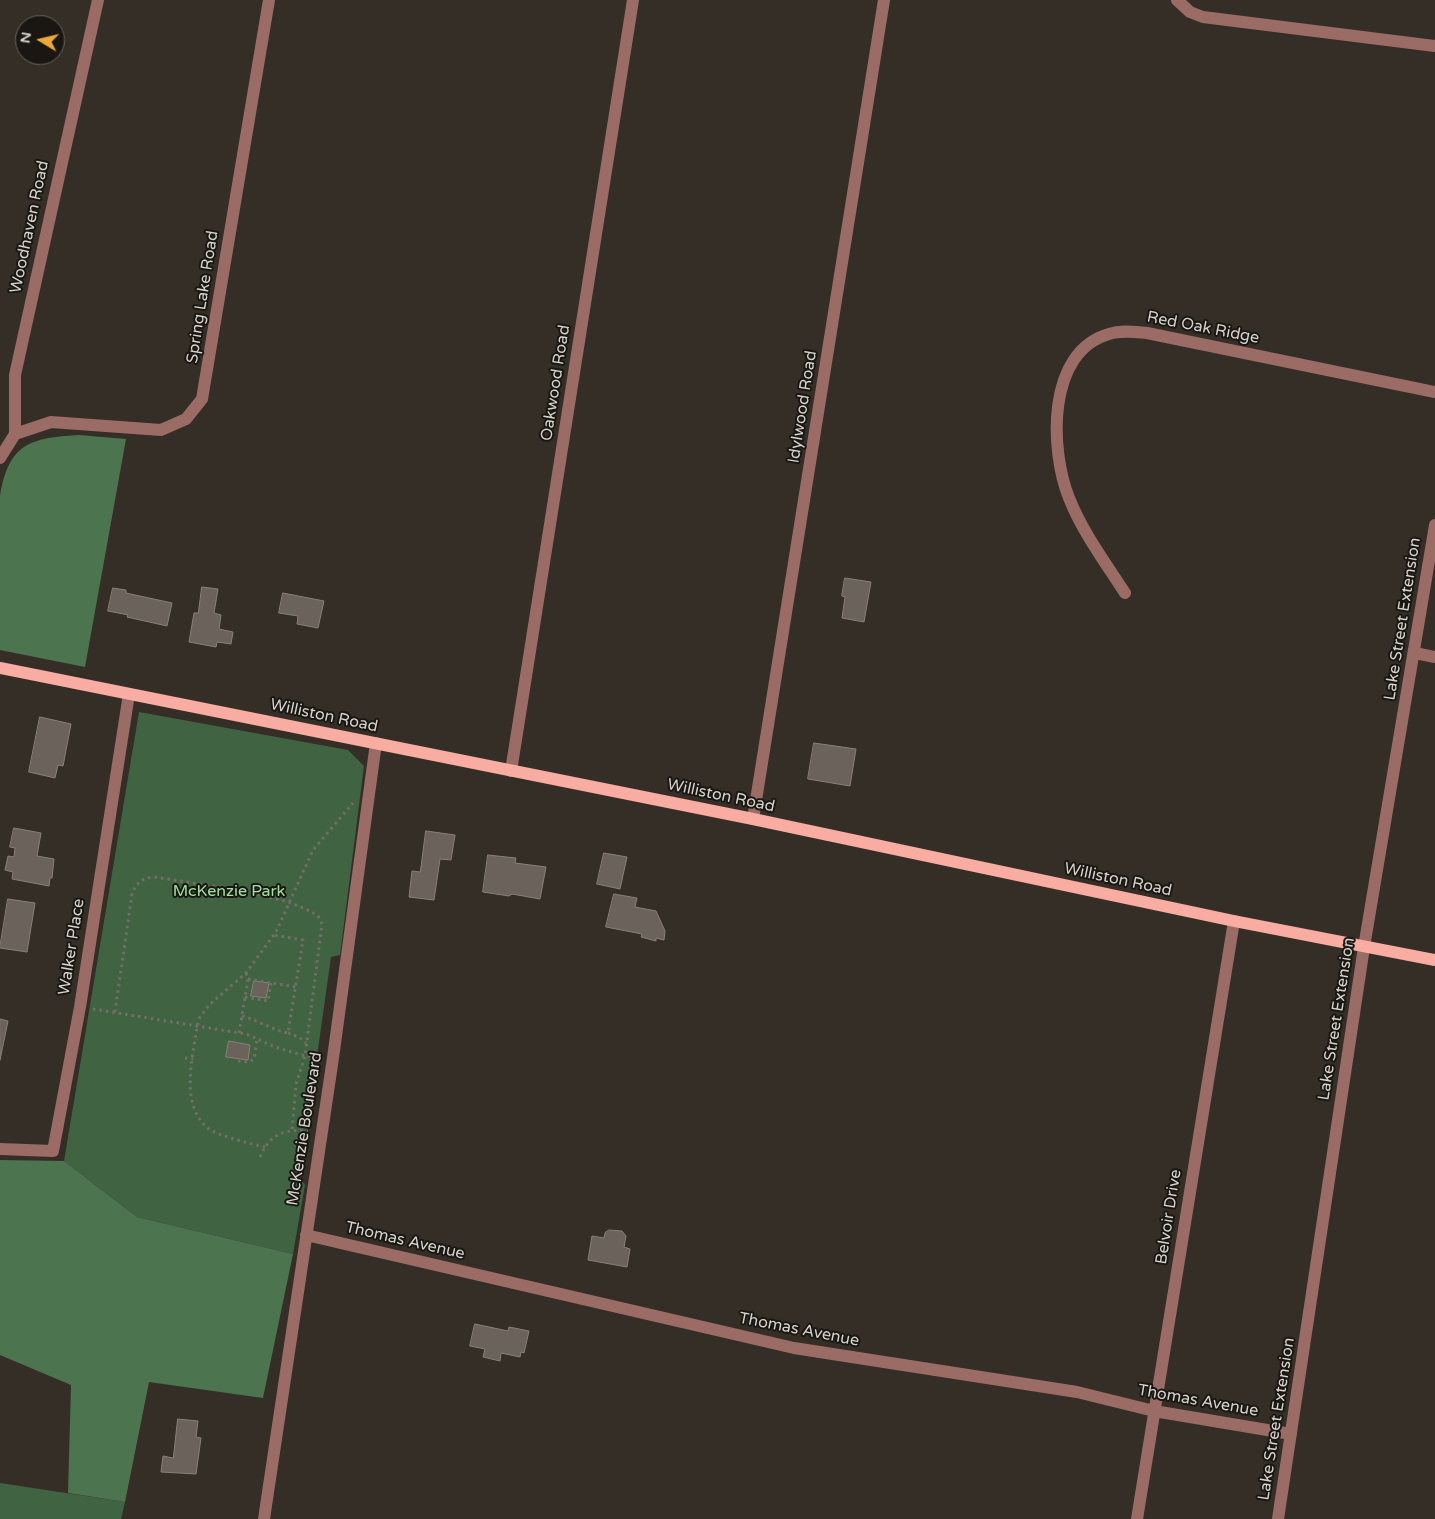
<!DOCTYPE html>
<style>
body{margin:0}
#map{position:relative;width:1435px;height:1519px;overflow:hidden;background:#352e27;font-family:"Varela Round",sans-serif}
canvas{display:block}
.north{position:absolute;left:15px;top:15px;width:50px;height:50px;box-sizing:border-box;background:#1a1713;border:1px solid #65625d;border-radius:50%;rotate:279deg;font-size:14px;font-weight:700;line-height:20px;text-align:center;color:#d6d2cd}
.north::after{content:'';display:block;margin:auto;width:18px;height:22px;background:#eba93a;clip-path:polygon(50% 0,100% 100%,50% 72%,0 100%)}
</style>
<div id="map">
<canvas width="1435" height="1519"></canvas>
<div class="north">N</div>
</div>
<script>
const c = document.querySelector('canvas').getContext('2d');
c.lineJoin = 'round';
function paint(path, color) {
  c.fillStyle = color;
  c.fill(path, 'evenodd');
}
function trace(path, color, width, dash) {
  c.strokeStyle = color;
  c.lineWidth = width;
  c.lineCap = dash ? 'butt' : 'round';
  c.setLineDash(dash || []);
  c.stroke(path);
}
function write(font, color, halo, rows, align = 'center') {
  c.font = font + ' "Varela Round",sans-serif';
  c.lineWidth = 4;
  c.setLineDash([]);
  c.textBaseline = 'middle';
  c.strokeStyle = halo;
  c.fillStyle = color;
  for (const [text, x, y, turn = 0] of rows) {
    c.save();
    c.translate(x, y);
    c.rotate((+turn || 0) * Math.PI / 180);
    c.textAlign = isNaN(turn) ? turn : align;
    if (halo) c.strokeText(text, 0, 0);
    c.fillText(text, 0, 0);
    c.restore();
  }
}
paint(new Path2D(`
 M139,712l209,38 16,16 -24,189 -9,2 -31,220 5,8 -12,69 -156,-37 -73,-56z
 M0,1483l125,19 -4,17h-121z`), '#406342');
paint(new Path2D(`
 M79,435l47,4 -41,228 -85,-17v-154c9,-53 30,-58 79,-61z
 M0,1160l64,1 73,56 156,37 -30,144 -114,-16 -24,120 -57,-9 3,-108 -71,-30z`), '#4c744f');
const building = new Path2D(`
 M845,578l26,4 -7,40 -22,-4 3,-21 -3,-1z
 M202,587l16,2 -4,24 7,2 -2,14 14,3 -2,12 -14,-2 -1,5 -27,-5 5,-29h4z
 M113,588l13,2v3l46,10 -5,23 -40,-9 1,-2 -20,-4z
 M283,593l41,8 -6,27 -21,-4 1,-8 -19,-3z
 M40,717l31,7 -8,42 -5,-1 -3,13 -26,-6z
 M814,743l42,6 -6,37 -42,-7z
 M14,828l27,5 -4,23 17,3 -2,19h-2l-1,8 -37,-7 1,-7 -8,-2 3,-14 6,1 1,-9 -5,-1z
 M426,831l29,4 -4,25 -11,-1 -6,41 -25,-3 3,-26 8,1z
 M604,853l23,4 -7,32 -23,-5z
 M488,855l28,3 -1,5 31,4 -6,32 -28,-5 -3,2 -26,-4z
 M614,894l23,4 -2,9 21,4 9,20 -1,9 -8,-2v3l-15,-4 1,-3 -36,-7z
 M8,899l27,4 -8,49 -27,-4z
 M254,981l15,2 -3,15 -15,-2z
 M0,1019l8,2 -8,39z
 M229,1041l21,4 -2,15 -22,-3z
 M609,1230l13,1 4,5 -2,11 6,2 -3,18 -39,-7 4,-24 12,2 1,-5z
 M475,1324l33,7 1,-4 20,4 -5,22 -3,-1 -1,5 -19,-4 -1,8 -17,-4 2,-8 -15,-3z
 M178,1419l20,2 -2,16 5,1 -5,36 -35,-2 2,-16 10,2z`);
paint(building, '#6b635b');
trace(building, '#898078', 1);
trace(new Path2D(`
 M248,979l48,8
 M245,997l23,4 3,-18
 M93,1009l153,25 29,13 30,9 15,1
 M115,1012l17,-118c5,-12 10,-16 22,-17l90,14 45,11 21,9 8,5 4,8 -17,132 -9,28 -4,46
 M242,1016c16,4 30,14 46,17l15,-93 -29,-5
 M239,1033l9,-54 -2,-6
 M288,1033l11,4 7,6
 M185,1058l8,1
 M238,1061l11,1 5,-3 3,-20
 M265,1147c-13,-3 -46,-11 -56,-18 -30,-23 -16,-71 -12,-103l3,-9 10,-13 36,-31 30,-41 37,-82 40,-47
 M260,1157c10,-23 24,-28 48,-26`), '#746e68', 3, [2.5, 4]);
trace(new Path2D(`
 M1177,0l13,12 13,5 232,29
 M15,434l36,-12 110,8 25,-11 16,-20 67,-399
 M0,458l15,-24v-59l83,-375
 M1125,593c-20,-31 -42,-60 -56,-95 -19,-48 -23,-146 40,-164 12,-4 25,-2 38,-1l288,59
 M1415,653l20,4
 M511,771l122,-771
 M753,819l131,-819
 M0,1149l53,2 27,-144 49,-313
 M306,1235l488,113 283,44 77,19 137,23
 M264,1519l69,-461 43,-315
 M1137,1519l97,-598
 M1278,1519l86,-572 71,-422`), '#9a6c65', 12);
trace(new Path2D(`
 M0,668l753,151 481,102 201,39`), '#f8aca2', 12);
write('16px', '#d6d2cd', '#1a1713', [
 ["Woodhaven Road",30,227,-78],
 ["Spring Lake Road",203,297,-81],
 ["Red Oak Ridge",1203,328,11],
 ["Oakwood Road",556,383,-81],
 ["Idylwood Road",803,407,-81],
 ["Lake Street Extension",1403,619,-81],
 ["Williston Road",324,716,12],
 ["Williston Road",721,796,12],
 ["Williston Road",1118,880,12],
 ["Walker Place",72,947,-81],
 ["Lake Street Extension",1337,1019,-81],
 ["McKenzie Boulevard",305,1129,-81],
 ["Belvoir Drive",1169,1217,-81],
 ["Thomas Avenue",405,1241,13],
 ["Thomas Avenue",799,1330,11],
 ["Thomas Avenue",1198,1401,10],
 ["Lake Street Extension",1277,1419,-81]
]);
write('16px', '#a1e0a5', '#1a1713', [
 ["McKenzie Park",229,892]
]);
</script>
